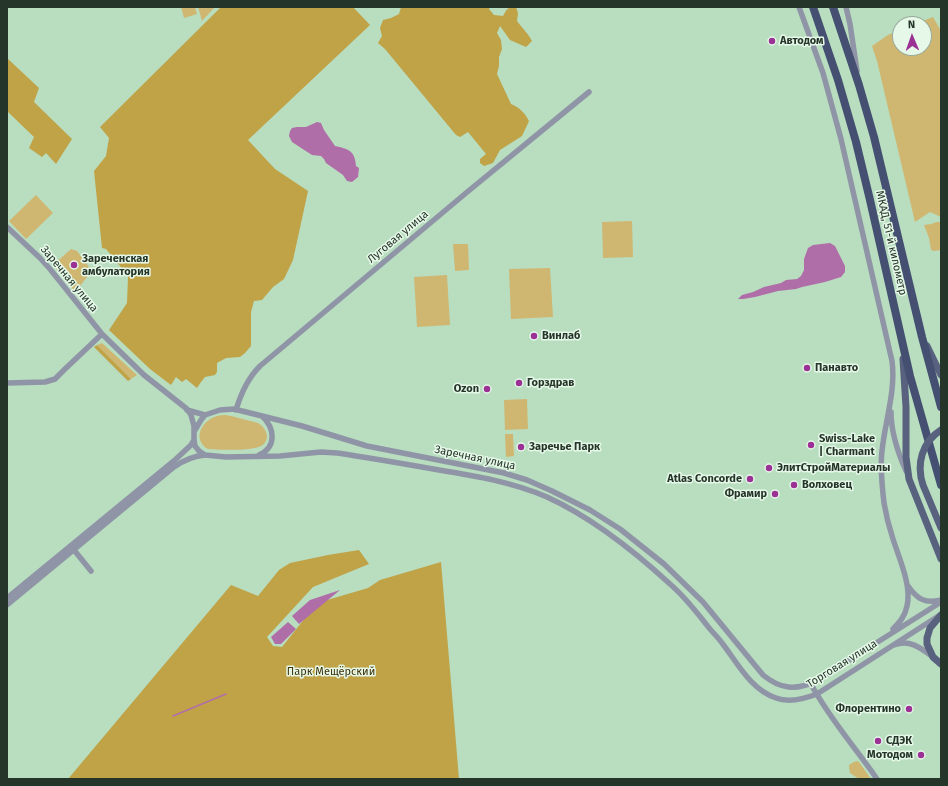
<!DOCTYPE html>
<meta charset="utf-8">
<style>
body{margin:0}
#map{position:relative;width:948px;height:786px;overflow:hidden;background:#b8ddbf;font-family:"Fira Sans",sans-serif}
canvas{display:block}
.frame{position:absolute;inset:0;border:8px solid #263529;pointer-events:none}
.north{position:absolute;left:892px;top:16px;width:40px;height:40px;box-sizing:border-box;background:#e6f9e9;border:1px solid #99ab9c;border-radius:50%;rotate:358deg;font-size:11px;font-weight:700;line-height:16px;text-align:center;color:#263529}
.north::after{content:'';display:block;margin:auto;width:14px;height:18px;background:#9b3194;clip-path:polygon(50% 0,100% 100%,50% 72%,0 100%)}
</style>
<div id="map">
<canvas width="948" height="786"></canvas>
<div class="frame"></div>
<div class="north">N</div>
</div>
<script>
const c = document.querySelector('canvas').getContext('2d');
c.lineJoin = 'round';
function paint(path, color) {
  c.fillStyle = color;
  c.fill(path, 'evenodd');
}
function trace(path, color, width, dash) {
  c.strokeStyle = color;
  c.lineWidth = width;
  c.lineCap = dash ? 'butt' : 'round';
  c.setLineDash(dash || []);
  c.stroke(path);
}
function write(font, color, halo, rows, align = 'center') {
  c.font = font + ' "Fira Sans",sans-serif';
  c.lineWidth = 3;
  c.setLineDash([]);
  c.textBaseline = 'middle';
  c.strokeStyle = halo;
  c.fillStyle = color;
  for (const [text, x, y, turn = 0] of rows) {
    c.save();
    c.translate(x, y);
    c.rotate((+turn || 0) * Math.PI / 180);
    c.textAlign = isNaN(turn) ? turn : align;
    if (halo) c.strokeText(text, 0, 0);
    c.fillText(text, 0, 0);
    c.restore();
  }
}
paint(new Path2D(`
 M181,7h14l2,7 -13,4z
 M198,7h17l-13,14z
 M933,17l8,14v186l-11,-5 -15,10 -38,-161 -5,-15 16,-11 12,-5v18h24v-24h-9z
 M36,195l17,18 -27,26 -17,-18z
 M632,221l1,36 -30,1 -1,-36z
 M937,222h4v28l-7,1 -3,-1 -2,-12 -5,-13 7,-1z
 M453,244h15l1,26 -14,1z
 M71,249l6,2 15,20 -17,21 -22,-27z
 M550,268l3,49 -42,2 -2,-50z
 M447,275l3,50 -33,2 -3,-50z
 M102,343l35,32 -6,4 -34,-34z
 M527,399l1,30 -23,1 -1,-30z
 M225,415l6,1 27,7c5,3 8,7 9,13 0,4 -2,8 -6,10 -8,5 -43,4 -53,3 -14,-8 -9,-24 4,-31 4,-2 8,-3 13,-3z
 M505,434h8l1,22 -8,1z
 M857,761l2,1 12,17h-12l-9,-6 -1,-6v-2l5,-3z`), '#d0b771');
paint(new Path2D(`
 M221,7h132l17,18 -122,115 27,29 33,22 -15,69 -9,19 -11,8 -11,13 -8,1 -3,11v34l-6,7 -5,4 -14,1 -9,5v9l-2,3 -10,2 -4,5 -4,6 -11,-9 -4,3 -6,-5 -5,8 -21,-16 -41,-39 18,-27 1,-26 -11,-15 -11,-13 -4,-1 -8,-77 12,-15 3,-18 -9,-11z
 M401,7h89l-1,2 5,6 9,1c4,-7 4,-9 13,-9l2,6 -1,8c5,7 11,12 15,20l-6,6 -16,-7 -10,-14 -3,7 4,7 1,9 -3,8v9l-2,8 14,30c9,4 13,8 18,17l-7,15 -22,14 -7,13 -9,3 -4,-3v-4l6,-5 -18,-22 -8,5 -4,-2 -71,-86 -7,-6 4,-7 -2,-8 3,-8 8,-2 8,-4z
 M7,59h1l31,29 -5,14 38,37 -16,25 -10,-11 -4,4 -13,-9 5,-11 -27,-26z
 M97,345l34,34 -3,2 -34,-34z
 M359,550l10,14 -56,23 -46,50 6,9 9,1 35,-44 51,-15 12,-8 61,-18 18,217h-391l163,-194 27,11 21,-26 11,-7 38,-8z`), '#c0a247');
paint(new Path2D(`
 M317,122l4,1 3,7 11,16c13,3 20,4 21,20l3,2 -1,9 -6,5 -5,-1 -4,-6 -17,-12 -2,-4 -3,-3 -9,-1 -20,-13 -3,-6 1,-5 2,-3 5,-1h9z
 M830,243l5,3 10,20v6l-4,5 -16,5 -23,5 -6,2 -18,2 -23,6 -12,2h-5l4,-4 11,-3 11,-5 17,-4 5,-3 11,-1 4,-3 3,-6v-11l4,-11 5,-3z
 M340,590l-41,34 -7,-8 18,-16z
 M288,622l8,7 -15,15h-6l-4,-7z`), '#b06ea9');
trace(new Path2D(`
 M173,716l53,-22`), '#b06ea9', 1.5);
trace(new Path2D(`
 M799,7l24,66 18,66 51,222c4,30 -7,60 -10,90 -2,17 0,35 2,52 2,12 5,24 9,36 6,19 19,47 14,67 -2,10 -7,16 -14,23
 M846,7l4,17 7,47
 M7,227l33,31 10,11 52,65 42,41 43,34 4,6 3,11v14l1,6 4,5 6,4 21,2 54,-1 41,-4 16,1c34,5 68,11 102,17 37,6 73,12 108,27 46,21 86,53 123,87 14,12 25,26 36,40 5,7 11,12 16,19 15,19 28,46 54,55 13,5 28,1 41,-4l123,-79
 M7,383l38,-1 10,-3 10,-10 37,-35
 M187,410l18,5
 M236,410c5,-17 12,-32 24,-44l206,-173 123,-101
 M891,412c0,20 7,41 15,59
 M195,430l6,-10 4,-5 15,-5 14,-1 68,17 65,20 137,27 23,7 25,11 38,19 30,19 44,35 39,38 60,73c17,14 33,16 53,6l125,-79
 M259,455c18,-8 16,-27 3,-39
 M74,550l17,21
 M908,586c9,13 17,18 33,14
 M7,598l169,-139 15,-14 3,-5
 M7,605l167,-138c10,-7 19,-11 31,-12
 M894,645c16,-6 27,3 39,12
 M811,684c18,34 44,63 66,95`), '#8f95a6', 5.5);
trace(new Path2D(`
 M927,346l14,29
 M903,359l3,48v50l3,22 32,80
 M941,615l-11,13 -3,10v6l6,13 8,7`), '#58627f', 7);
trace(new Path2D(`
 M813,7l25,73 18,62 14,58 40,176 31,109
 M833,7l26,78 15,52 48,200 19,70`), '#454f71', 8);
trace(new Path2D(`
 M941,430c-19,12 -25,34 -18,55l18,43`), '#58627f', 7);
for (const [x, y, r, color] of [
 [772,41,4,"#9b3194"],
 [74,265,4,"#9b3194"],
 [534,336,4,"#9b3194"],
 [807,368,4,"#9b3194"],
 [519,383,4,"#9b3194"],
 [487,389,4,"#9b3194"],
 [811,445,4,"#9b3194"],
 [521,447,4,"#9b3194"],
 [769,468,4,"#9b3194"],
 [750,479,4,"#9b3194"],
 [794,485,4,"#9b3194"],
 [775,494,4,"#9b3194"],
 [909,709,4,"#9b3194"],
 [878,741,4,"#9b3194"],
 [921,755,4,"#9b3194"]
]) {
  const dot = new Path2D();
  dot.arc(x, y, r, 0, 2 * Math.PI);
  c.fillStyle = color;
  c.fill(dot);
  trace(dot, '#e6f9e9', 1.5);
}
write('bold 11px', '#263529', '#e6f9e9', [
 ["Автодом",780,41],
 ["Зареченская",82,259],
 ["амбулатория",82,272],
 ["Винлаб",542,336],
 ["Панавто",815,368],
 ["Горздрав",527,383],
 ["Ozon",479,389,"right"],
 ["Swiss-Lake",819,439],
 ["| Charmant",819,452],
 ["Заречье Парк",529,447],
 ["ЭлитСтройМатериалы",777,468],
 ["Atlas Concorde",742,479,"right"],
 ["Волховец",802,485],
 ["Фрамир",767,494,"right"],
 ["Флорентино",901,709,"right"],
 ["СДЭК",886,741],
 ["Мотодом",913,755,"right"]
], 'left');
write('11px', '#263529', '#e6f9e9', [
 ["Луговая улица",398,237,-40],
 ["МКАД, 51-й километр",891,243,77],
 ["Заречная улица",69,279,50],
 ["Заречная улица",475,458,12],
 ["Торговая улица",842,664,-32]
]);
write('11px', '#3f320a', '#e6f9e9', [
 ["Парк Мещёрский",331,672]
]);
</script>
